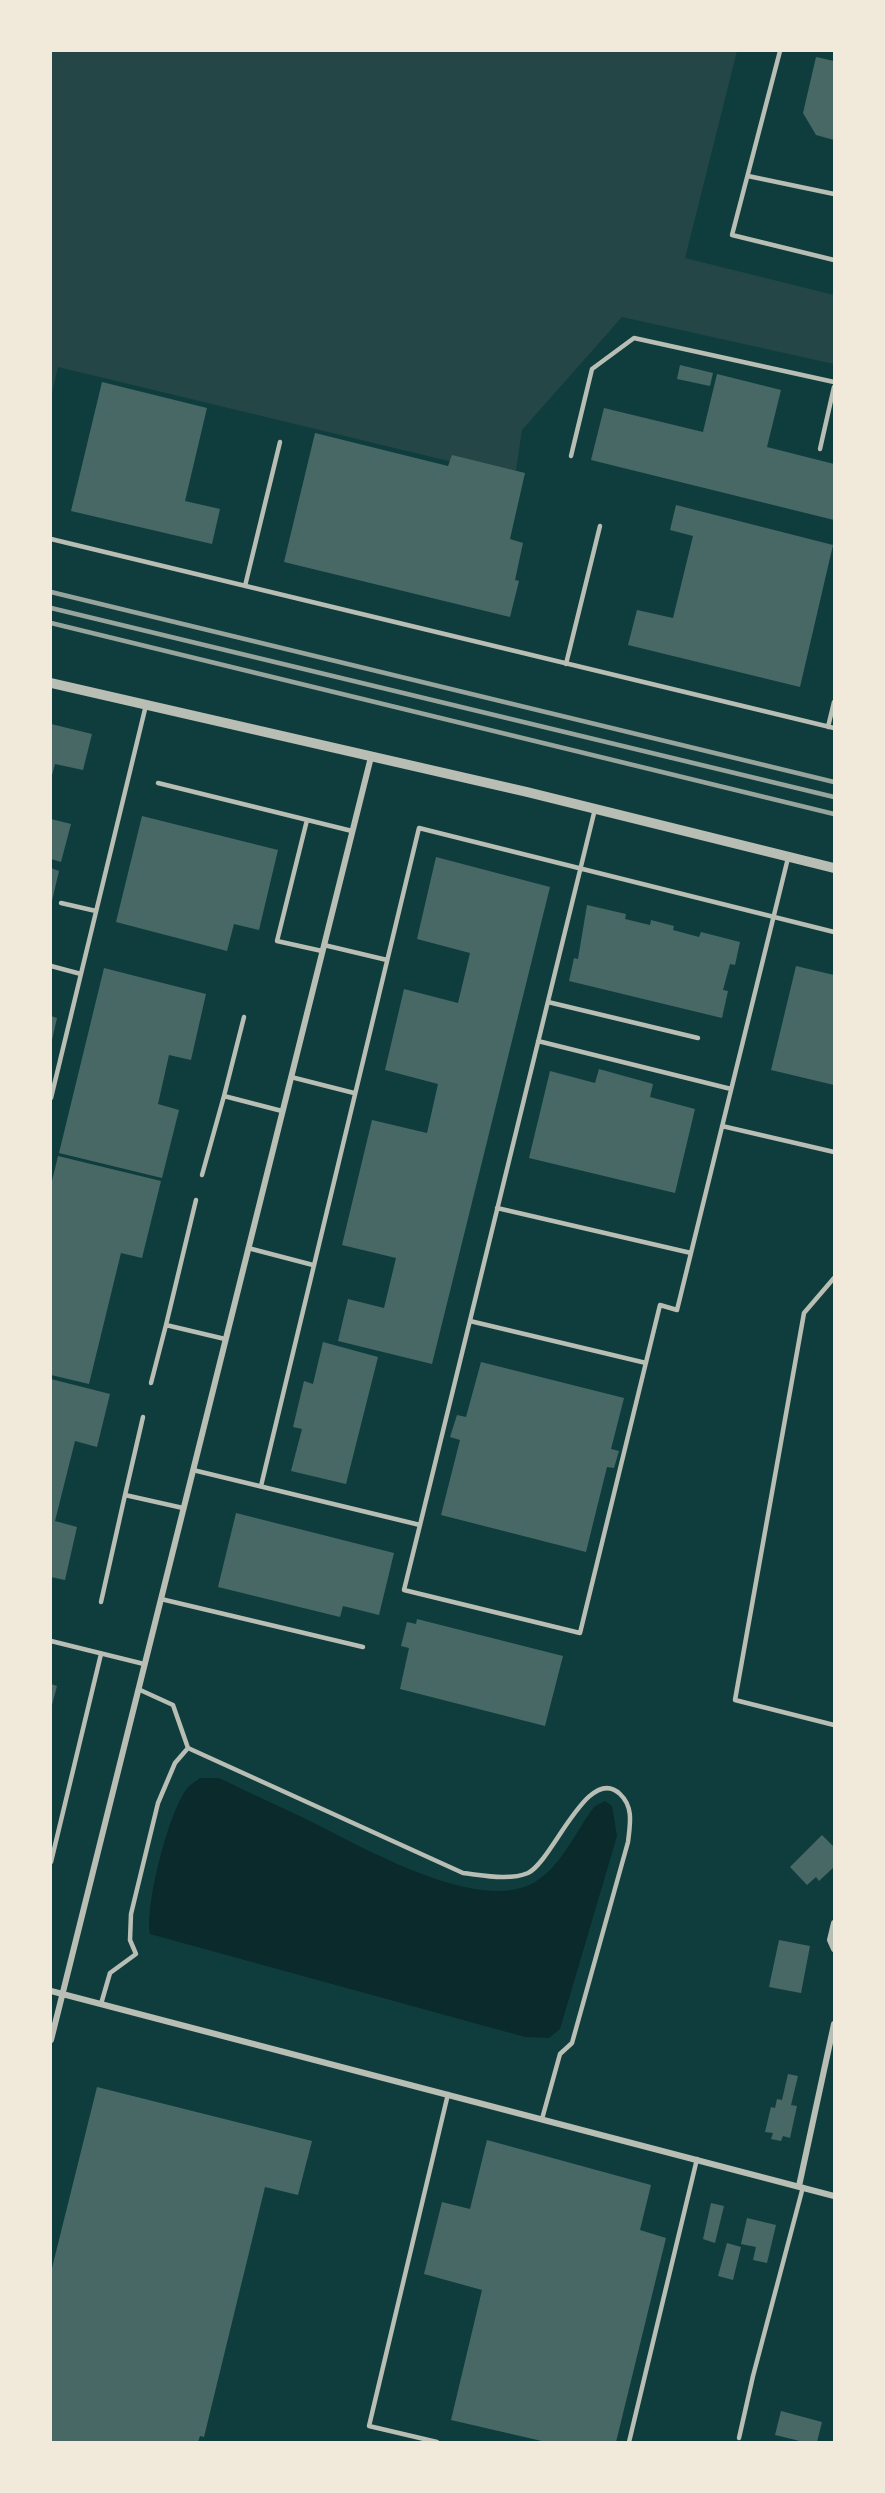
<!DOCTYPE html>
<style>
body{margin:0}
#map{position:relative;width:885px;height:2493px;overflow:hidden;background:#0f3d3e;font-family:"Source Serif 4",serif}
canvas{display:block}
.frame{position:absolute;inset:0;border:52px solid #f1e9da;pointer-events:none}
</style>
<div id="map">
<canvas width="885" height="2493"></canvas>
<div class="frame"></div>
</div>
<script>
const c = document.querySelector('canvas').getContext('2d');
c.lineJoin = 'round';
function paint(path, color) {
  c.fillStyle = color;
  c.fill(path, 'evenodd');
}
function trace(path, color, width, dash) {
  c.strokeStyle = color;
  c.lineWidth = width;
  c.lineCap = dash ? 'butt' : 'round';
  c.setLineDash(dash || []);
  c.stroke(path);
}
paint(new Path2D(`
 M51,51h686l-52,207 149,37v69l-212,-47 -100,113 -7,47 -457,-110 -7,30z`), '#244646');
paint(new Path2D(`
 M200,1778h19c28,14 58,27 87,41 53,26 158,88 218,68 35,-12 50,-55 71,-81l10,-5 7,5 5,30 -57,193 -11,9 -24,-1 -375,-103c-5,-28 18,-120 36,-144 3,-5 9,-8 14,-12z`), '#0a2a2b');
paint(new Path2D(`
 M816,57l18,4v79l-18,-5 -13,-22z
 M680,365l33,8 -3,13 -33,-7z
 M717,374l64,16 -14,57 67,17v56l-243,-60 13,-52 99,24z
 M102,382l105,26 -22,93 35,8 -8,35 -141,-33z
 M315,433l133,33 4,-11 73,18 -15,66 13,4 -8,37 4,1 -9,36 -226,-55z
 M676,505l157,40 -33,142 -172,-42 9,-35 36,8 20,-82 -23,-6z
 M51,724l41,10 -9,36 -28,-6 -4,15z
 M142,816l136,34 -19,80 -25,-6 -7,27 -111,-29z
 M51,819l20,5 -10,38 -10,-3z
 M436,857l114,30 -118,477 -94,-23 10,-42 36,9 12,-50 -54,-13 30,-125 55,13 11,-49 -53,-14 19,-81 54,14 12,-50 -53,-14z
 M51,868l8,3 -7,30h-1z
 M587,905l39,9 -1,5 25,6 1,-5 23,6 -1,4 26,7 2,-5 39,10 -5,23 -5,-1 -7,26 5,1 -6,27 -153,-37 5,-23 4,1z
 M796,966l38,9v110l-63,-15z
 M104,968l102,26 -15,66 -22,-5 -11,49 21,6 -17,68 -103,-25z
 M51,1016l6,2 -5,22h-1z
 M599,1069l54,15 -3,13 45,12 -20,84 -146,-35 21,-87 45,12z
 M58,1156l103,25 -19,77 -21,-5 -32,131 -38,-9v-190z
 M323,1342l55,15 -32,127 -55,-13 11,-42 -9,-2 11,-46 9,3z
 M481,1362l143,36 -13,51 8,2 -5,17 -7,-1 -21,85 -145,-37 19,-75 -10,-3 7,-22 9,2z
 M51,1379l59,15 -13,53 -22,-6 -20,80 22,6 -12,53 -14,-3z
 M236,1513l158,40 -15,62 -36,-9 -3,11 -122,-30z
 M417,1619l146,37 -18,70 -145,-37 9,-41 -8,-2 6,-24 9,2z
 M51,1684l6,2 -5,19h-1z
 M822,1835l12,12v20l-15,14 -3,-4 -9,8 -17,-18z
 M779,1940l31,6 -9,47 -32,-6z
 M788,2074l10,2 -7,29 6,1 -7,32 -7,-2 -2,5 -10,-2 2,-6 -8,-1 6,-25 4,1 2,-9 5,1z
 M97,2087l215,54 -14,54 -33,-8 -61,250 -4,-1 -2,6h-147v-170z
 M487,2140l164,45 -11,45 26,8 -50,204h-70l-95,-22 31,-130 -58,-16 18,-72 28,7z
 M711,2203l13,3 -9,37 -12,-4z
 M747,2218l29,7 -9,38 -14,-3 3,-13 -15,-3z
 M727,2243l14,4 -8,33 -15,-4z
 M781,2411l41,11 -5,20h-13l-29,-7z`), '#486865');
trace(new Path2D(`
 M780,51l-48,184 102,25
 M748,176l86,18
 M820,449l14,-62
 M571,456l21,-87 42,-31 200,44
 M51,539l783,189
 M245,586l35,-144
 M566,664l34,-138
 M828,727l6,-25
 M158,783l194,48
 M307,820l-30,121 45,10
 M61,903l35,8
 M324,945l63,15
 M51,966l30,8
 M548,1002l150,36
 M244,1017l-20,79 58,15
 M538,1041l193,48
 M291,1077l63,16
 M51,1098l95,-393
 M722,1126l112,26
 M202,1175l22,-79
 M196,1200l-30,125 59,14
 M497,1208l194,45
 M248,1248l65,17
 M834,1278l-30,35 -69,387 99,25
 M470,1321l176,42
 M151,1383l15,-58
 M193,1470l227,55 175,-716
 M261,1486l158,-658 415,104
 M125,1495l18,-78
 M420,1525l-16,65 176,43 80,-328 17,5 111,-452
 M161,1599l202,48
 M101,1602l24,-107 58,13
 M51,1641l93,23
 M138,1689l35,16 15,43 275,125c19,2 46,8 65,0 25,-12 60,-110 92,-79 14,13 10,31 8,48l-56,201 -12,11 -18,65
 M51,1862l50,-208
 M101,2004l9,-31 26,-19 -6,-14 1,-26 27,-111 17,-40 13,-15
 M739,2438l14,-62 50,-189
 M437,2442l-68,-16 79,-332
 M629,2442l68,-283`), '#b8beb3', 4.5);
trace(new Path2D(`
 M834,1923l-4,17 4,9
 M51,1991l783,205
 M51,2040l320,-1283
 M799,2186l35,-162`), '#b8beb3', 6);
trace(new Path2D(`
 M51,683l476,109 307,76`), '#b8beb3', 10);
trace(new Path2D(`
 M51,592l783,190
 M51,608l783,189
 M51,623l783,191`), '#97a49c', 4.5);
</script>
